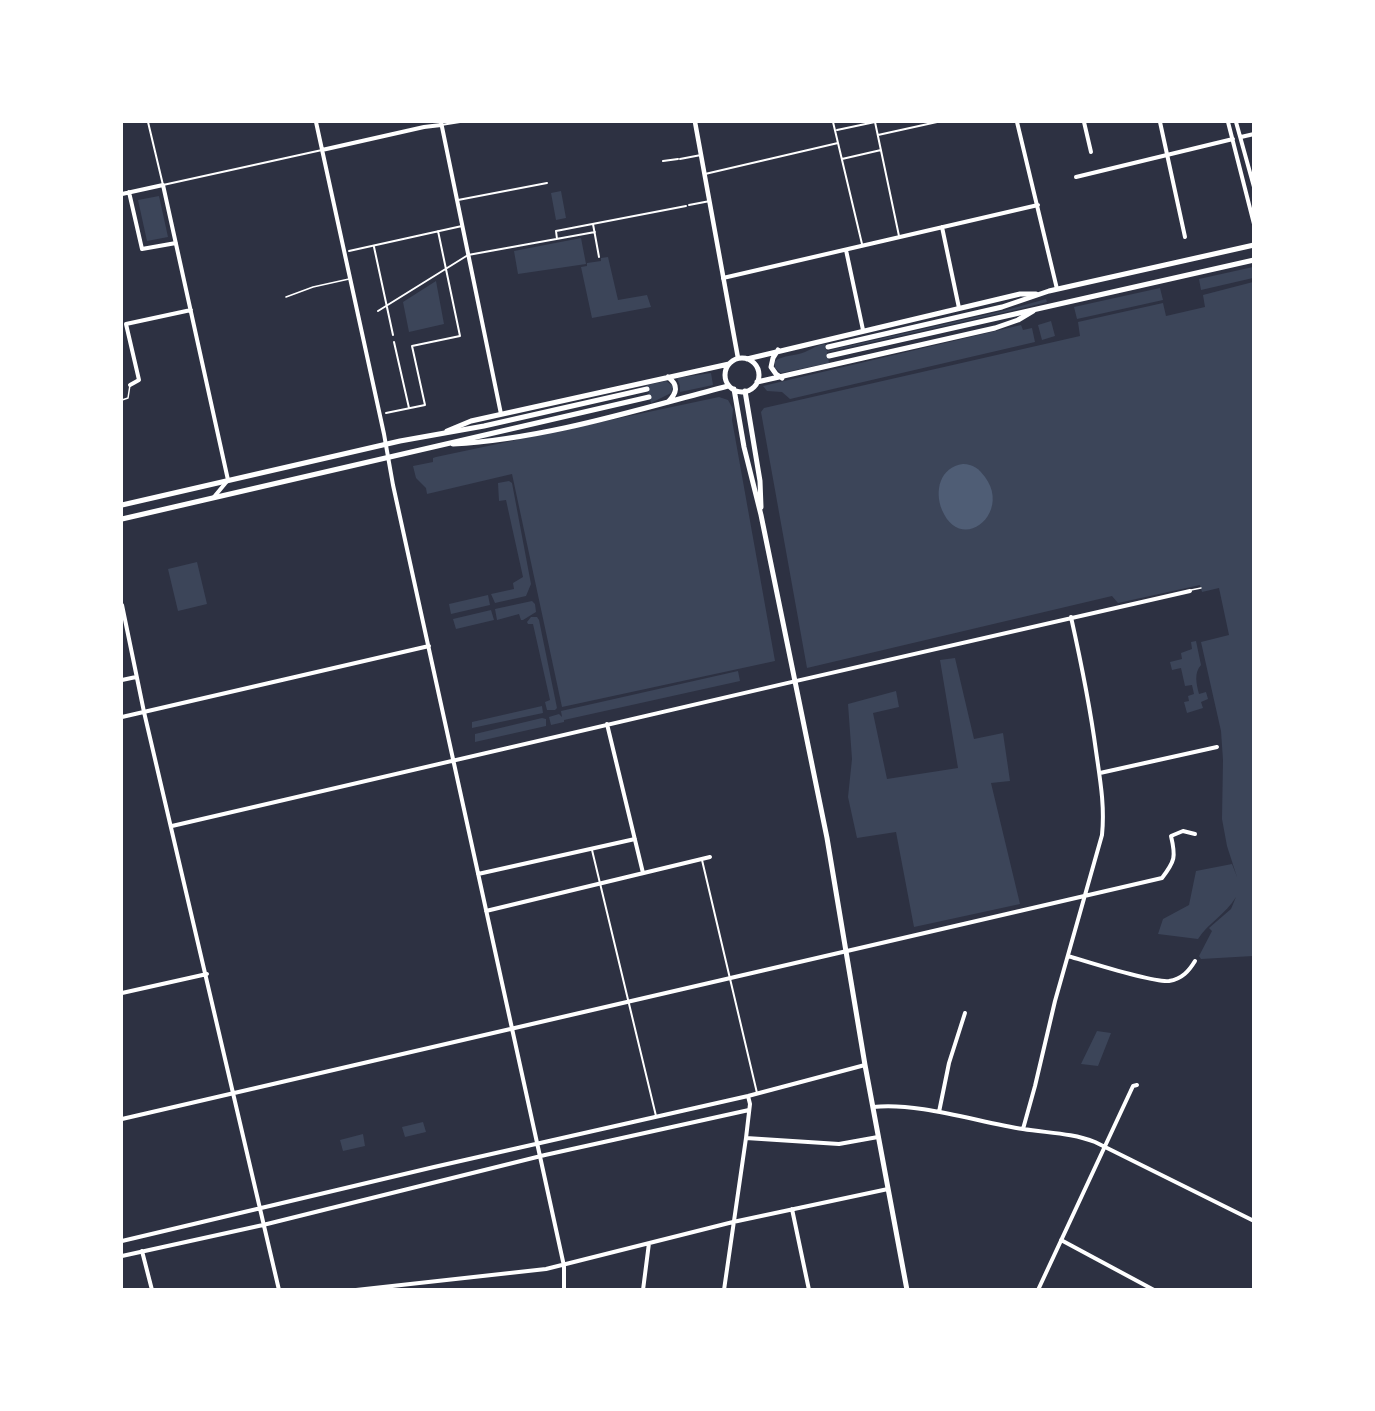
<!DOCTYPE html>
<style>
body{margin:0}
#map{position:relative;width:1375px;height:1411px;overflow:hidden;background:#2d3142;font-family:"Archivo Narrow",sans-serif}
canvas{display:block}
.frame{position:absolute;inset:0;border:123px solid #fff;pointer-events:none}
</style>
<div id="map">
<canvas width="1375" height="1411"></canvas>
<div class="frame"></div>
</div>
<script>
const c = document.querySelector('canvas').getContext('2d');
c.lineJoin = 'round';
function paint(path, color) {
  c.fillStyle = color;
  c.fill(path, 'evenodd');
}
function trace(path, color, width, dash) {
  c.strokeStyle = color;
  c.lineWidth = width;
  c.lineCap = dash ? 'butt' : 'round';
  c.setLineDash(dash || []);
  c.stroke(path);
}
paint(new Path2D(`
 M561,191l5,27 -10,2 -5,-27z
 M159,196l9,41 -21,4 -9,-41z
 M581,238l5,26 -68,10 -4,-23z
 M608,257l10,43 29,-5 4,12 -59,11 -11,-51 6,-1v-3l14,-2v-3z
 M1253,267v11l-52,12 -2,-11z
 M436,281l8,43 -35,8 -6,-30z
 M1253,282v674l-52,3 -2,-3 13,-25 -3,-3 22,-19 5,-12c-10,17 -28,26 -38,42l-40,-5 5,-15 26,-14 7,-34 36,-7 5,13 -10,-31 -5,-27 1,-59 -2,-29 -20,-89 28,-7 -10,-47 -17,4 -2,-7 -82,18 -6,-7 -305,72 -46,-256 3,-4 316,-72 -2,-14 85,-19 3,13 39,-9 -2,-12z
 M1160,288l3,12 -86,19 -3,-12z
 M1046,299l1,3 -28,7 -192,43 2,11 -48,10 -6,-5v-7c8,-6 21,-5 30,-9 7,-3 12,-7 20,-8l2,7 176,-40z
 M1051,321l4,15 -13,4 -4,-15z
 M1021,325l2,5 9,-2 3,14 -245,57 -8,-7 -15,-1 -4,-5z
 M711,373l2,12 -33,7v-6l-3,-8z
 M666,381l7,5 -2,7 -20,10 -4,-18z
 M719,397l9,3 5,9 -1,11 43,241 -213,46 -50,-233 -85,20 -1,-6 -10,-10 -3,-12 20,-4v-4l3,-1z
 M509,481l3,2 19,101 -5,12 -31,7 -4,-9 23,-5 -1,-6 10,-6 -17,-77 -7,1 -1,-18z
 M197,562l10,42 -29,7 -10,-42z
 M488,595l2,10 -39,9 -2,-10z
 M532,601l3,3 1,8 -13,8h-2l-2,-6 -22,6 -2,-11z
 M491,610l3,10 -38,9 -3,-10z
 M531,617h6l2,3 18,88 -2,2h-8l-2,-8 5,-2 -17,-76h-5l-1,-2z
 M1196,641l5,24c-7,8 -5,18 -2,29l7,-2 2,7 -7,3 2,6 -16,5 -3,-11 5,-1 -1,-5 6,-2 -2,-9 -7,1 -4,-18 -9,2 -2,-8 12,-3 -1,-6 11,-4 -1,-7z
 M955,658l19,81 29,-6 7,48 -19,2 29,121 -106,23 -18,-95 -39,6 -9,-41 4,-38 -4,-55 48,-13 3,16 -26,6 14,66 71,-11 -18,-108z
 M738,671l2,10 -176,39v2l-13,3 -2,-8 10,-3 3,3 -1,-6z
 M542,706l1,7 -71,15v-6z
 M542,718l4,1v7l-71,16v-8z
 M1097,1031l14,2 -13,33 -17,-2z
 M423,1122l3,10 -21,5 -3,-10z
 M363,1134l2,12 -22,5 -3,-11z`), '#3c4559');
paint(new Path2D(`
 M963,464c10,0 16,5 22,13 27,36 -24,78 -43,33 -8,-19 -2,-43 21,-46z`), '#4f5d75');
trace(new Path2D(`
 M286,297l27,-10 36,-8
 M122,400l6,-2 2,-13
 M1191,590l10,-2`), '#fff', 1.5);
trace(new Path2D(`
 M148,122l15,63 159,-35
 M833,122l29,122
 M875,122l24,114
 M441,125l19,-3
 M837,130l38,-8
 M878,135l59,-13
 M680,159l21,-4
 M842,159l39,-9
 M663,161l15,-2
 M705,174l133,-31
 M458,200l89,-17
 M689,205l21,-4
 M593,224l6,33
 M557,239l-1,-8 130,-25
 M374,247l19,88
 M349,251l113,-25
 M378,311l90,-56 127,-23
 M394,342l15,66
 M386,413l39,-8 -13,-59 48,-10 -22,-105
 M592,850l64,266
 M702,860l55,233`), '#fff', 2);
trace(new Path2D(`
 M316,122l68,312 9,51 171,781v24
 M441,122l60,292
 M1017,122l40,167
 M1084,122l7,30
 M1160,122l25,115
 M1228,122l26,102
 M1236,122l18,65
 M1241,137l13,-3
 M322,150l102,-23 17,-2
 M1076,177l157,-38
 M129,192l13,57 34,-6
 M122,194l41,-9 65,295 -14,17
 M942,227l17,81
 M846,250l17,80
 M723,278l315,-73
 M130,385l9,-5 -13,-56 65,-14
 M122,605l22,107 135,578
 M122,680l14,-3
 M122,717l307,-71
 M607,724l36,149
 M1100,773l117,-26
 M172,826c340,-78 678,-159 1018,-235
 M478,874l157,-35
 M486,911l224,-54
 M1068,956c20,6 85,27 101,25 13,-2 20,-10 26,-20
 M122,993l85,-19
 M873,1107c45,-5 105,15 150,22 25,4 49,4 72,13l159,79
 M939,1112l10,-49 16,-50
 M122,1119l1040,-241c13,-17 14,-21 9,-42l12,-5 12,3
 M1023,1129l12,-43 20,-85 47,-166c3,-29 -2,-56 -6,-84 -6,-45 -15,-89 -25,-134
 M746,1138l93,6 39,-7
 M792,1209l17,81
 M1061,1240l93,50
 M122,1241l312,-74 314,-71 117,-31
 M142,1251l10,39
 M122,1256l141,-31 282,-70 204,-45
 M356,1290l190,-21 187,-47 155,-33
 M643,1290l6,-47
 M724,1290l22,-152 4,-34 -2,-8
 M1038,1290l95,-204 4,-1`), '#fff', 4);
trace(new Path2D(`
 M695,122l43,236`), '#fff', 4.5);
trace(new Path2D(`
 M778,350l-5,8 -2,9 5,7 6,4
 M725 375a17 17 0 1 1 34 0a17 17 0 1 1-34 0Z
 M747,359l273,-65h16
 M757,382l238,-54 23,-8 15,-9
 M734,389l10,58 17,68 66,323 38,227 42,225
 M745,391l15,90 1,26
 M668,402c9,-9 11,-17 0,-25
 M447,431l24,-10 258,-57
 M453,444c93,-5 186,-35 275,-58`), '#fff', 5);
trace(new Path2D(`
 M828,347l174,-40 47,-16 205,-46
 M829,356l425,-96
 M122,505l278,-64 84,-15 163,-37
 M122,519l527,-122`), '#fff', 5);
</script>
